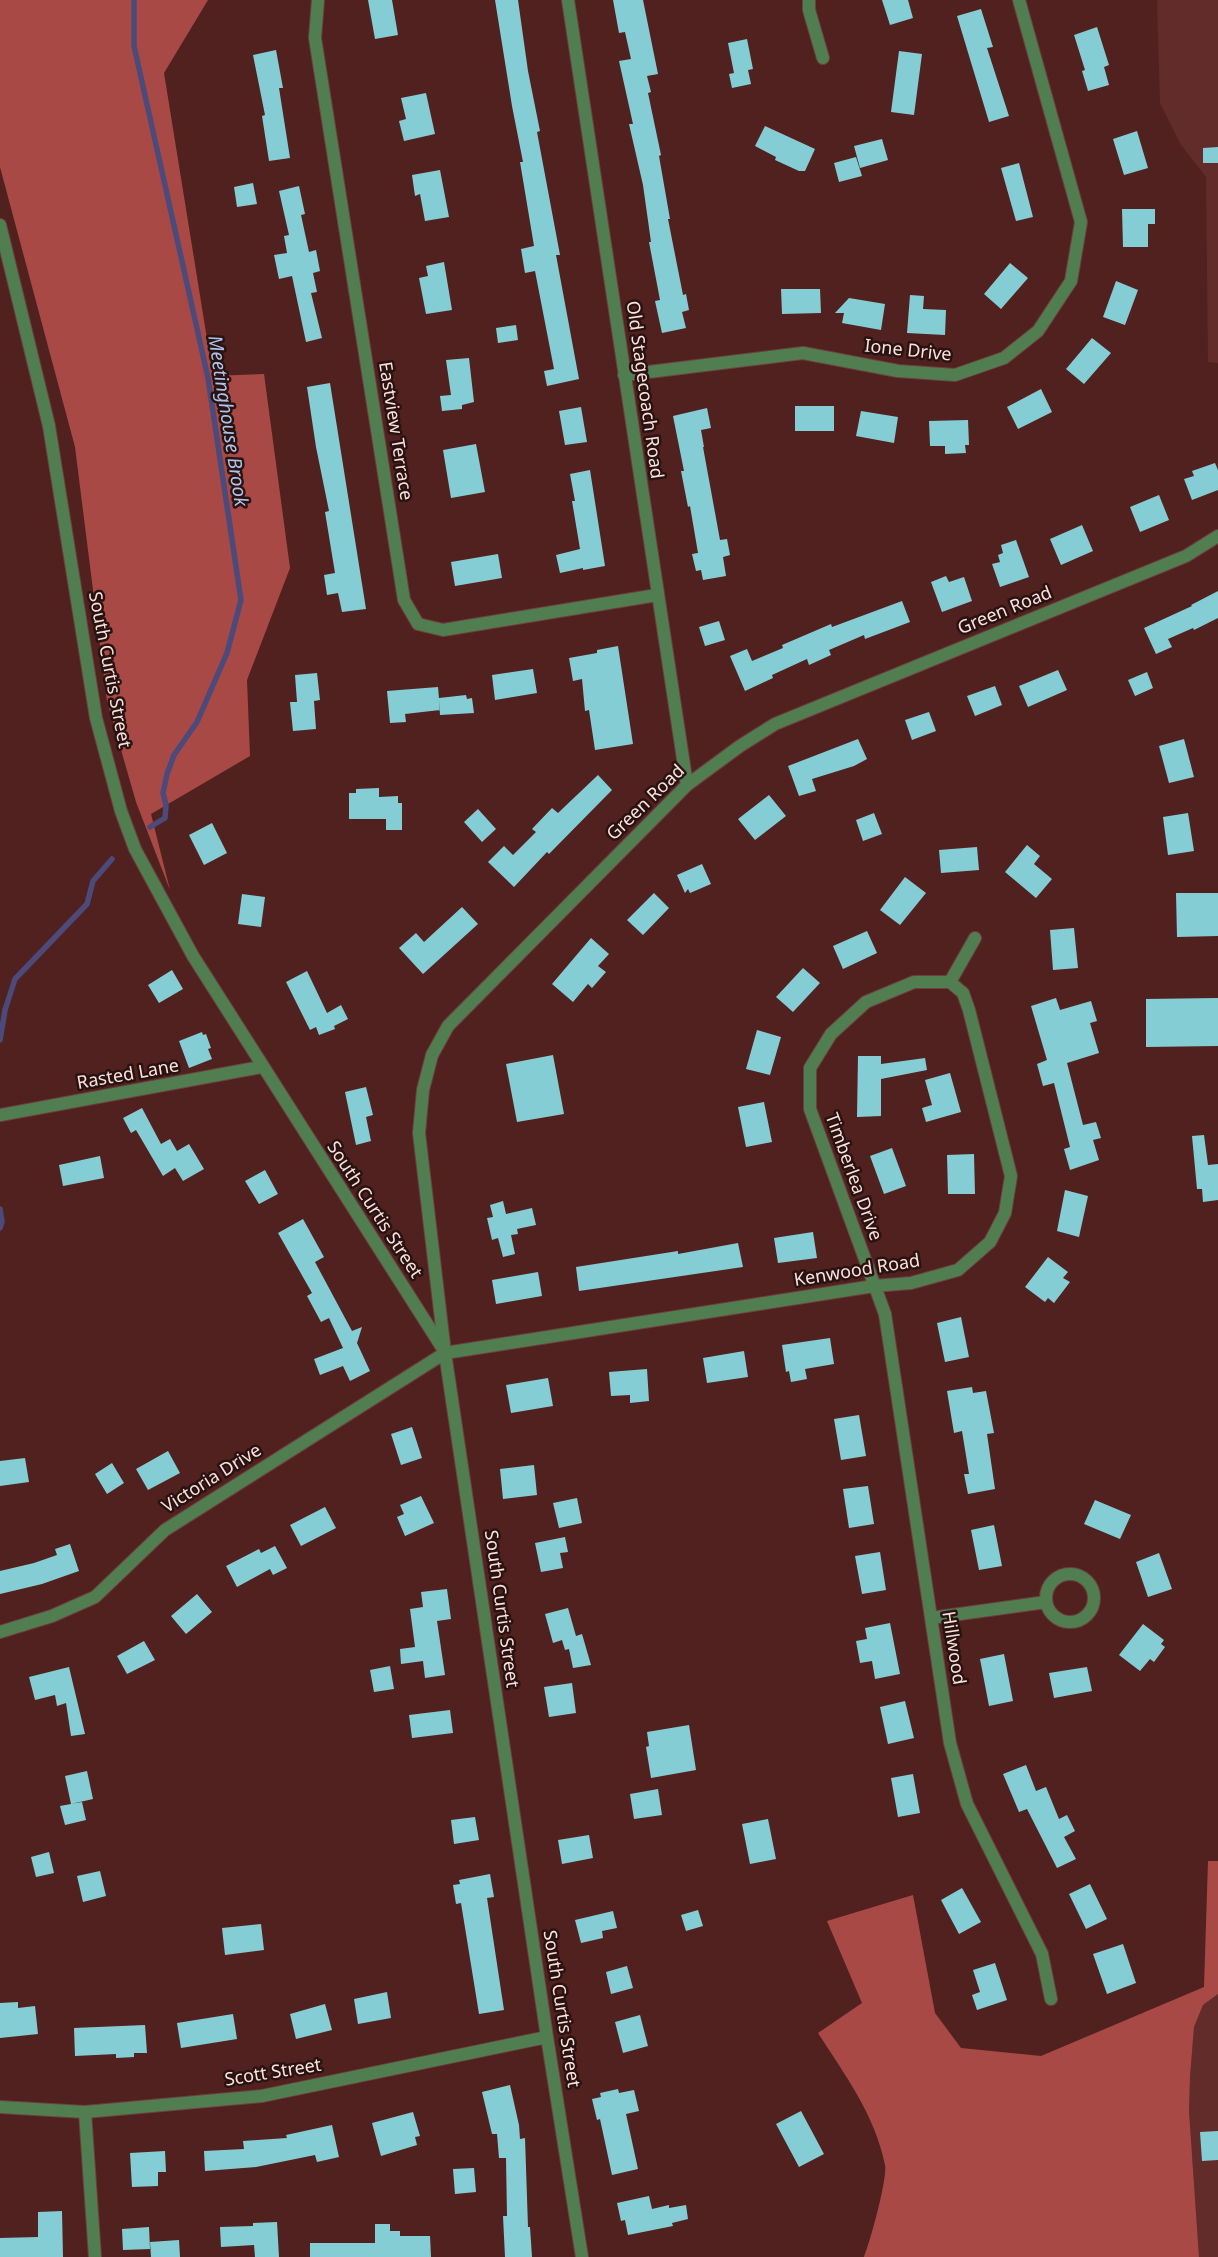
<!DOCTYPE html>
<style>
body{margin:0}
canvas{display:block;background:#51211f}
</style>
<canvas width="1218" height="2257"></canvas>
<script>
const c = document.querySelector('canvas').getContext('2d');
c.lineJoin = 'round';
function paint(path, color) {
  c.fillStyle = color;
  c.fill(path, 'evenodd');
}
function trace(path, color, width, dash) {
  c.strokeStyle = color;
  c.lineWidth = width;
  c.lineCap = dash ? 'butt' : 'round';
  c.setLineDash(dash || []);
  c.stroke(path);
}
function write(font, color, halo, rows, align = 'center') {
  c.font = font + ' "Noto Sans",sans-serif';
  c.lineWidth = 5;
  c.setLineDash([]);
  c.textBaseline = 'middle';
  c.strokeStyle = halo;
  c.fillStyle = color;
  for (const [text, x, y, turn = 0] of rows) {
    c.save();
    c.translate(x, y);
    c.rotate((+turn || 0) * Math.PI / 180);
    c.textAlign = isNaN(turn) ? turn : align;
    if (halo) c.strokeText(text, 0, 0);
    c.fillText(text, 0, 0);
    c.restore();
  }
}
paint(new Path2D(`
 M1157,0h61v363l-10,-1 -2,-185 -25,-32 -21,-42z
 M1218,1994v263h-19l-10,-146 1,-34 4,-50 9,-22z`), '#612c2a');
paint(new Path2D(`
 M0,0h208l-44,73 49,303 51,-2 26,194 -43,112 3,76 -99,58 19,76 -34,-88 -29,-101 -32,-254 -75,-280z
 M1208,1861h10v133l-15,11 -9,22 -4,50 -1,34 10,146h-335c6,-14 24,-80 21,-92 -10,-50 -40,-90 -67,-132l44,-30 -35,-82 86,-26 22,118 26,35 80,8 163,-69z`), '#a94946');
trace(new Path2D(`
 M134,0v46l74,332 33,222 -14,53 -30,69 -23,33 -7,19 -4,19 3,12 -1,13 -15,9
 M0,1040l5,-30 10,-31 72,-75 6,-23 19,-22
 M0,1209l2,13 -2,6`), '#4b4a7b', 5.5);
paint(new Path2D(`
 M368,0h24l6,35 -23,4z
 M495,0h23l10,71 12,60 -3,1 23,123h-4l23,124 -32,7 -3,-15 10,-2 -19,-98 -10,2 -4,-24 13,-3 -14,-84h3l-11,-56z
 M613,0h30l15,74 -11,2 4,16 -3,1 13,62 -2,1 11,63h-2l15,76 3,-1 3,16 -7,2 4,16 -24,5 -7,-32 5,-1 -11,-58h2l-8,-57 -14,-61h4l-14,-63 12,-2 -6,-27 -6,1z
 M882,0h26l5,18 -23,7z
 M981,9l12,38 -6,1 22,68 -20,6 -32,-106z
 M1097,27l12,38 -5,2 5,18 -21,6 -6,-20 3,-1 -11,-35z
 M747,39l6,30 -5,1 3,14 -19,4 -3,-14 5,-1 -6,-30z
 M276,50l7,38h-4l11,70 -21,3 -7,-45 3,-1 -12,-60z
 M899,51l23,3 -8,61 -23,-3z
 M426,93l9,41 -31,7 -5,-20 7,-2 -5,-21z
 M765,126l50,23 -10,22h-6l-24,-11 1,-3 -21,-11z
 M1137,131l11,37 -24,7 -11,-36z
 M882,139l6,21 -28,8 -6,-22z
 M1218,147v16h-15v-15z
 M856,157l6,19 -23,6 -5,-19z
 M1019,163l14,54 -17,4 -15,-53z
 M440,170l9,47 -24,4 -5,-27 -5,2 -3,-21z
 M253,183l4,21 -20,3 -3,-20z
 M299,186l6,28 -4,1 8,37 7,-2 4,21 -7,2 4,19 -6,1 11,45 -16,4 -14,-66 -13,3 -5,-24 13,-2 -3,-17 5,-1 -10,-44z
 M1122,209h33v15h-7v23h-25z
 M444,262l8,48 -26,4 -7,-36 9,-2 -2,-10z
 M1010,263l18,15 -27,31 -17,-15z
 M1116,281l22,9 -13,35 -22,-8z
 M781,289h39l1,24 -39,1z
 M910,295l14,1 -1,13 23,1 -1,25 -38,-2z
 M849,298l36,6 -4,26 -39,-7 2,-10h-9z
 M516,325l2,15 -20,3 -2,-15z
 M1092,338l19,15 -27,31 -18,-15z
 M469,358l5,44 -12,3v4l-20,2 -2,-15 11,-1 -5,-35z
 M330,383l36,226 -24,3 -4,-19 -11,2 -3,-20 11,-2 -10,-61 4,-1 -13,-64 -9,-60z
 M1041,389l11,23 -34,17 -11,-22z
 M795,406h39v25h-39z
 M581,407l6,35 -22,3 -6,-34z
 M707,408l4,20 -10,2 3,17h-1l17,93 7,-1 3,16 -7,2 3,19 -23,4 -2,-10 -5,1 -4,-17 6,-1 -8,-47 -2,1 -7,-36h3l-11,-55z
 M861,411l37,6 -4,26 -38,-7z
 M968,420l1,25h-4l1,8 -21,1v-8h-15l-1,-25z
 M476,444l9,48 -34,6 -8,-48z
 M1215,463l3,7v20l-26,10 -8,-21 10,-3 -2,-5z
 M590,470l15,96 -22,4v-2l-23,5 -4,-18 24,-6 -8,-48h3l-5,-27z
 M1159,495l10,25 -29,12 -10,-25z
 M1082,525l11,26 -32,14 -11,-26z
 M1016,540l13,37 -29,10 -8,-23 8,-2 -2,-7 5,-2 -2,-8z
 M498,554l4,24 -47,8 -4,-24z
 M946,576l3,6 15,-5 8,24 -30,11 -11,-30z
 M1218,591v27l-24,12 -1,-2 -25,11 4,8 -16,7 -12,-26 48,-22 -1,-1z
 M902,601l8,21 -45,17 -1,-4 -35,15 2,5 -22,10 -2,-6 -35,16 1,3 -28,13 -15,-35 17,-7 5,12 31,-13 -1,-3 49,-21 1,3z
 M719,621l6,19 -20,6 -6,-19z
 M618,646l15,98 -38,6 -6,-40 -4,1 -3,-32 -9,2 -4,-23 28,-5v-3z
 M533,669l4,24 -42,7 -3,-25z
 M1058,670l9,20 -39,17 -9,-21z
 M1147,672l6,16 -18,8 -7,-16z
 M317,673l3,27 -6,1 2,28 -23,2 -3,-29h7l-2,-27z
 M995,686l7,19 -27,11 -8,-20z
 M438,687l2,23 -35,4 1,8 -16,1 -3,-32z
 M466,695l1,4 5,-1 2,15 -34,2 -1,-17z
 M929,712l7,19 -24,9 -7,-20z
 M858,739l9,20 -13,7 -42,13 4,12 -17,5 -11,-30z
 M1184,739l10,38 -25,6 -10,-37z
 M598,775l14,15 -63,64 -2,-2 -33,35 -26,-25 16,-16 9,9 23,-23 -4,-3 20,-21 6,5z
 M379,788v9l19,-1v7h4v27h-16v-11h-37v-26h7v-4z
 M769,795l17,21 -31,24 -17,-21z
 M478,809l18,20 -14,13 -18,-20z
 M874,813l8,21 -19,7 -7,-21z
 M1188,813l6,38 -26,4 -5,-38z
 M212,823l15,30 -23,12 -15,-30z
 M1027,845l13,11 -6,8 18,15 -16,19 -31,-26z
 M977,847l2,23 -38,3 -2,-23z
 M702,864l9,20 -21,9 -2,-4 -3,4 -8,-18z
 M905,877l21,16 -26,32 -20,-15z
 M654,893l15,15 -26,27 -16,-15z
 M1176,893h42v43l-41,1z
 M242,894l23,3 -4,30 -23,-3z
 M462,907l16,17 -55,50 -24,-26 17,-15 8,9z
 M1074,928l4,40 -25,2 -3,-40z
 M867,931l10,22 -34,16 -10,-23z
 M591,938l18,16 -11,12 8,6 -14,16 -4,-4 -15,18 -21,-18z
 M803,968l17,15 -27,29 -17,-15z
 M172,970l11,19 -24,14 -11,-18z
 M307,971l20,42 14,-8 7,14 -14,7 1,3 -16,6 -3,-8 -6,3 -24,-48z
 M1056,998l4,12 31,-9 6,20 -7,2 9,30 -32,10 16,62 13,-3 5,16 -8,2 6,20 -29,10 -6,-21 6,-2 -16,-64 -11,3 -6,-22 10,-4 -16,-54z
 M1218,998v48l-72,1v-48z
 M757,1030l24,7 -11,38 -24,-6z
 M202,1032l1,3 3,-1 5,14 -3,1 4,10 -23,9 -10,-27z
 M553,1055l11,59 -47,8 -11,-58z
 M858,1056h23v8l44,-6 2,12 -46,9v37l-24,1z
 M950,1073l11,39 -35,10 -4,-14 10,-3 -7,-25z
 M366,1087l7,28 -7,2 5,24 -15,4 -11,-53z
 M764,1102l8,40 -26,5 -8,-40z
 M142,1108l19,36 9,-5 7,12 12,-7 15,25 -21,12 -8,-13 -12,8 -27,-46 -5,3 -8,-15z
 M1204,1135l4,30 10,-1v36l-15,2 -1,-13h-5l-5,-53z
 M892,1148l14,38 -22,8 -14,-38z
 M974,1154l1,40h-27l-1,-39z
 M100,1156l4,22 -41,8 -4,-21z
 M265,1170l13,24 -19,10 -14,-23z
 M1065,1190l23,6 -9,41 -22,-6z
 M503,1201l3,13 26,-6 4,17 -19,4 1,5 -7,1 4,19 -12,3 -5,-19 -6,2 -5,-22 6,-1 -3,-12z
 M303,1219l21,38 -9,5 37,69 10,-4 -5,16 13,28 -20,10 -7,-15 -23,9 -6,-16 29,-11 -14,-30 -8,4 -14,-26 5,-3 -34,-60z
 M813,1232l4,26 -39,5 -4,-25z
 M738,1243l5,24 -164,24 -3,-24 102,-16v3z
 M1048,1257l20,15 -5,6 7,4 -16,21 -6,-5 -3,4 -20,-15z
 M538,1272l4,24 -46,8 -4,-24z
 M961,1317l8,40 -24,5 -8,-39z
 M830,1338l4,26 -29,5 2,10 -16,3 -2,-11 -3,1 -4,-27z
 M744,1351l4,26 -41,6 -4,-25z
 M647,1369l2,32 -19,2v-8l-19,1 -2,-24z
 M548,1378l5,28 -42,7 -5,-28z
 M972,1387l1,6 13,-2 8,42 -7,1 8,55 -27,5 -4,-20h5l-7,-43 -8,2 -7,-42z
 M859,1415l7,41 -25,4 -7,-41z
 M412,1427l10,31 -21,7 -10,-31z
 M168,1451l12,22 -32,17 -12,-21z
 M25,1458l4,24 -29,4v-25z
 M112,1463l12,20 -17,11 -12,-20z
 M534,1465l3,30 -34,4 -3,-30z
 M868,1486l6,38 -25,4 -6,-39z
 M421,1496l13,27 -29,13 -8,-19 7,-3 -4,-9z
 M577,1498l5,25 -23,5 -6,-25z
 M1095,1500l36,15 -11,24 -36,-15z
 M325,1507l11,21 -35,18 -11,-21z
 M994,1525l8,41 -23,4 -8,-40z
 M565,1537l3,15 -8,1 3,15 -22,4 -6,-29z
 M70,1544l9,27 -37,13 -42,10v-23l34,-8 23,-8 -2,-6z
 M275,1546l12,22 -14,7 -3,-6 -33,18 -11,-21 33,-17 2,4z
 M880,1552l6,38 -24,4 -7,-38z
 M1159,1553l13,36 -24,8 -12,-35z
 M447,1589l4,30 -14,2 8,54 -20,3 -2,-17 -22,3 -1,-15 15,-2 -5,-38 13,-2 -2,-15z
 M197,1594l15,18 -26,22 -15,-18z
 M568,1608l8,28 6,-2 9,31 -18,3 -4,-19 -4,1 -3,-10 -9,3 -8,-29z
 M890,1623l10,51 -25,5 -3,-18 -12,2 -4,-22 11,-2 -2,-11z
 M1143,1624l21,16 -3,4 4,3 -11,15 -4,-3 -10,12 -21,-16z
 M144,1641l11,19 -28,14 -10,-18z
 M1004,1654l9,47 -24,5 -9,-47z
 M390,1666l4,23 -20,3 -4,-22z
 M69,1667l16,67 -14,2 -5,-33 -9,3 -2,-11 -20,5 -6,-23z
 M1087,1667l5,24 -38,7 -5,-25z
 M572,1683l4,30 -27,4 -5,-30z
 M905,1701l9,37 -26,6 -8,-37z
 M450,1710l3,23 -41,5 -3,-23z
 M689,1725l7,45 -45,8 -5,-31 3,-1 -2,-14z
 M1026,1765l10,26 10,-4 13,32 8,-4 8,16 -11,6 12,22 -19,9 -30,-59 -8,3 -16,-38z
 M87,1771l6,28 -22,5 -6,-28z
 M913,1774l7,39 -22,4 -7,-39z
 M658,1789l4,26 -28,4 -4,-25z
 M82,1802l4,18 -21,5 -5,-19z
 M475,1817l4,23 -25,4 -3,-24z
 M768,1819l8,40 -26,5 -8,-40z
 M589,1835l4,23 -31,6 -4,-24z
 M49,1852l5,21 -18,4 -5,-20z
 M100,1871l6,25 -23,6 -6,-26z
 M490,1874l4,23 -7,1 17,112 -25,4 -18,-111 -5,1 -3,-19 7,-1 -1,-4z
 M1090,1884l17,35 -21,10 -17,-35z
 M962,1888l19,34 -22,12 -18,-34z
 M698,1910l5,16 -17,5 -5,-16z
 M613,1911l4,17 -15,3 1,7 -22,5 -6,-23z
 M261,1924l3,26 -39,5 -3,-27z
 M1123,1944l13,39 -29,11 -14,-40z
 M995,1963l12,37 -30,10 -5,-15 8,-3 -7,-22z
 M627,1966l6,22 -22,6 -5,-22z
 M387,1992l4,26 -33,6 -4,-25z
 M18,2002v6l17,-2 3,28 -38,4v-35z
 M325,2004l7,26 -36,9 -6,-25z
 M233,2014l4,25 -56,9 -4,-25z
 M640,2015l8,31 -25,7 -8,-31z
 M145,2025l2,28h-13v4l-18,1v-4l-41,2 -1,-28z
 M510,2085l9,40 1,14 5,-1 3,89h2l2,30h-27l-2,-41h4l-1,-58h-7l-2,-24h-5l-10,-42z
 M618,2089l1,4 15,-3 5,21 -13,3 12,55 -26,6 -12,-56 -3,1 -5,-21 9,-2 -1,-4z
 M801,2111l23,43 -25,13 -23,-43z
 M413,2112l7,24 -5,1 2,8 -36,11 -9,-33z
 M332,2125l7,32 -22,5 -2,-7 -59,12 -51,4 -1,-20 40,-2 -1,-8 44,-3 -1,-3z
 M1218,2131v29l-16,1 -2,-29z
 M165,2151l1,21h-8v14l-26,1 -2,-34z
 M474,2168l2,24 -21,2 -2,-25z
 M649,2196l3,13 17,-4v3l17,-3 2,14 -16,4 1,3 -45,9 -3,-15 -4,1 -4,-18z
 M62,2211l1,46h-63v-19l38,-1v-25z
 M277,2222l2,35h-24l-1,-12 -33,2 -1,-20 33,-1v-3z
 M375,2224h15v7h10v5h30l1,21h-121v-14h65z
 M149,2227l1,22 -27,1 -1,-21z
 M179,2240l1,17h-29l-1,-15z`), '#85cdd5');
const minor = new Path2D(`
 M318,0l-3,38 89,562 14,24 25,6 214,-35
 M568,0l119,785
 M809,0v10l14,48
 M0,225l49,201 47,292 25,93 14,38 58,107 250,393
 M624,375l179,-22 95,18 57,4 49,-17 34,-27 33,-50 10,-59 -62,-222
 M975,938l-25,44h-36l-48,20 -35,32 -21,34v41l75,205 65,429 17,61 75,150 9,45
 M0,1115l261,-48
 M1046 1598a24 24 0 1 1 48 0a24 24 0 1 1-48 0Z
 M931,1618l115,-16
 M0,1632l52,-16 43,-19 70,-67 280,-177 429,-67 37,-3 47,-13 32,-28 15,-29 6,-37 -42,-166 -6,-17 -13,-11
 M0,2107l85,5 177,-16 285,-59
 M85,2112l10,145
 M582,2257l-35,-220 -102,-684 -26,-220 4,-43 9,-35 16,-29 239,-241 53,-39 35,-22 411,-168 32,-20`);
trace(minor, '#6c403e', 14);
trace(minor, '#517e51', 12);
write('18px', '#fbe1de', '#291311', [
 ["Ione Drive",908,351,6],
 ["Old Stagecoach Road",644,390,82],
 ["Eastview Terrace",395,431,81],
 ["Green Road",1005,611,-22],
 ["South Curtis Street",109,670,79],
 ["Green Road",646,803,-44],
 ["Rasted Lane",128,1075,-10],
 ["Timberlea Drive",853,1177,70],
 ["South Curtis Street",374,1210,57],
 ["Kenwood Road",857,1271,-9],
 ["Victoria Drive",212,1479,-32],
 ["South Curtis Street",501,1609,82],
 ["Hillwood",953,1648,81],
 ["South Curtis Street",561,2009,81],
 ["Scott Street",273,2073,-9]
]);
write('italic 19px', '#aec2ec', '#291311', [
 ["Meetinghouse Brook",227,421,81]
]);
</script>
